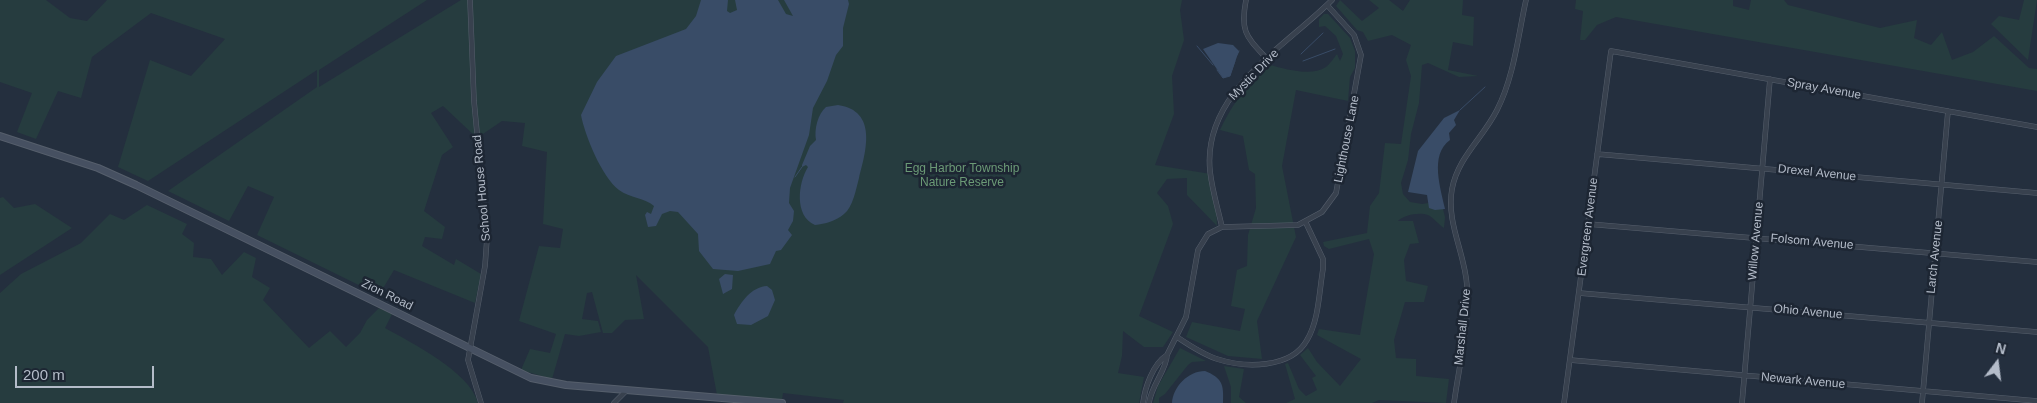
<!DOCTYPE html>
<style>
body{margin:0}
#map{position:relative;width:2037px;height:403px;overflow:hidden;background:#242f3e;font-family:Arial,sans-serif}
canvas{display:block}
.north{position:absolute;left:1972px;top:338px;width:50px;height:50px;-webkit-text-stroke:4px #1d2633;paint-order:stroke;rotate:15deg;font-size:14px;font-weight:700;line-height:20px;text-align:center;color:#b4bcc9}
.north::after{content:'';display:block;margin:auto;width:18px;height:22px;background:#b4bcc9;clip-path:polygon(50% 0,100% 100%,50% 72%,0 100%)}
.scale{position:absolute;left:15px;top:366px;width:139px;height:22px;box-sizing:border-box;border:2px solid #b4bcc9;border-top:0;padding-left:6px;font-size:15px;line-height:18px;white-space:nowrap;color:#b4bcc9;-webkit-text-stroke:4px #1d2633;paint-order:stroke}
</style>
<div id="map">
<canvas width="2037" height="403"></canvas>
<div class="north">N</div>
<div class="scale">200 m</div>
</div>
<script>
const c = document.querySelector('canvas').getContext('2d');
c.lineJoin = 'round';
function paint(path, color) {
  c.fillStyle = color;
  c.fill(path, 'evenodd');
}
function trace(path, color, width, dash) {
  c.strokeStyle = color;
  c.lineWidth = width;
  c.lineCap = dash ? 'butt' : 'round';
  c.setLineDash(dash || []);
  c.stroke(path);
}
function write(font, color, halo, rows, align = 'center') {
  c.font = font + ' Arial,sans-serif';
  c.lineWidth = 5;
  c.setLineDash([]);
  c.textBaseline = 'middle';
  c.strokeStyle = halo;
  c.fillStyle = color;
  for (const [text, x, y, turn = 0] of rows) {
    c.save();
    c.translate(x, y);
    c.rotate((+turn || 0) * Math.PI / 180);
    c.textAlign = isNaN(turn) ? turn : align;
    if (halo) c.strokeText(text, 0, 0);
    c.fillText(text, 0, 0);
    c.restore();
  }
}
paint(new Path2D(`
 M0,0h46l24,18 17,3 20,-21h320l-108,70v17l142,-87h721l-2,10 4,30 -12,36 2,38 -19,51 56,9 5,27 1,25 -30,-31v-17l-20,1 -10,14 11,13 5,18 -34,92 34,16 -10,15h-19l-21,-16 -1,25 -4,17 26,4 -5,26h-296l1,-3 -61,-7 -1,7 -65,-5 -9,-48 -72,-72 8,44 -19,1 -13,13h-9l-11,-41 -5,1 -5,26 16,2 3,11 -22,4 -14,-2 -13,45 -31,-9 9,-21 20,4 6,-19 -37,-13 20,-75 21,2 3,-19 -20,-5 4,-72 -25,-6 3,-23 -23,-2 -25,17 -34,-32 -12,7 22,34 -11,8 -18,56 21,16 -3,12 -17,-2 -3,9 32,19 2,-6 25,15 -6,29 -81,-33 -15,25 -122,-60 17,-38 -26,-11 -19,35 -61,-30 149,-104v-17l-169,111 -30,-14 32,-107 41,16 34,-37 -74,-26 -59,44 -11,41 -23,-7 -22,48 -19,-7 15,-39 -32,-11z
 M1340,0l22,21 17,-13 -10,-8h20l14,11 7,-11h53l-1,15 12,2 -1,29 -20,-4 -5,28 30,6 -19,1 -31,-14 -6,2 -3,38 -8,31 -3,26 -7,23 2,11 7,8 12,2 19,-3 4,16 -1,11c-5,-3 -11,-11 -16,-13 -9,-3 -24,0 -30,6h15l6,22 -9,1 -6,16 2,21 22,5 -4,16h-19l-11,38 2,18 20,1v17l33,3 -3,24 -67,-3 -7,3h-86l9,-4 -10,-35 3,-1 11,26 7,7 11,-6 -5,-12 4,-2 -16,-21 8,-7 9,14 23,24 21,-27 -44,-24 2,-6 41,6 14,-81 -5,-15 -40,10 -5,-3 -1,-4 44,-9 3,-27 9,-13 6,-50 16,1 10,-68 -5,-16 5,-15 -19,-10 -24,6 -5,-9 -6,-2 -21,-24z
 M1576,0h157v6l16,4 2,-10h33l4,5 92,23 37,-8 -3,18 17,7 11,-13 10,28 21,-8 21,-16 35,32 8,1v22l-421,-74 -19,8 -12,15h-5l3,-29 -8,-2z
 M2024,0h13l-9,60 -37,-36 8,-8 20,4z
 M1324,14h4l22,24 5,13v17l-5,9 -2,24 -52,-11 -14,76 14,71 -39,84 5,38 -34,-3 -42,-19 6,-15 48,9 5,-22 -14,-3 6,-36 10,-4 1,-31 8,-27 -1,-34 -6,-4 -6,-34 -23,-6c14,-29 26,-44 50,-65 16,4 41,12 56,2 4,-3 8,-9 11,-13l3,7 3,-7 -7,-18 -11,-10 -6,1v-8z
 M3,197l11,11 21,-4 37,24 -72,47v-77z
 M147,205l40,19 -5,10 12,9 -1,14 18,2 11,16 22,-23 12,6 -4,19 18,11 -7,12 46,48 21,-17 16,16 14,-14 7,-13 12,-12 13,6 -7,14c27,15 85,44 93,75h-478v-110l21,-19 60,-31 29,-29 14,6z
 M1180,348l26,13 -14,1 -4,3 -23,29 -6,4v5h-6l5,-17z
 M1224,366l20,3 -5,28 7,6h-15v-16z`), '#263c3f');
paint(new Path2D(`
 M701,0h27l-1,11 3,2 7,-3 -2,-10h43l8,14 7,2 -9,-16h64l1,4 -6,24v18l-7,9 -9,26 -14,27 -4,27 -19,53 -1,15 5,8 -1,10 -5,9 4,5 -11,15 -5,1 -6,13 -32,7 -25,-2 -14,-18 -1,-17 -20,-22 -8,-1 -8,3 -6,12 -8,1 -3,-12 2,-3 4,2 3,-8c-9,-8 -24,-8 -35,-16 -17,-13 -34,-54 -38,-75l16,-33 19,-26 70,-27 10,-13z
 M1218,43l15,2 6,6 -9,25 -7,2 -20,-29z
 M838,105c40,6 28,46 21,73 -3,11 -6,29 -15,36 -8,7 -19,10 -29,11 -21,-9 -17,-42 -7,-58l-2,-2 -4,2v-2l8,-19 6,-6c-2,-11 2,-26 10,-33z
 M1460,110l-6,10 2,5 -7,8 1,7c-21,15 -9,49 -5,69l-10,1 -6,-2 -2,-13 -19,-3 1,-4 9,-37 26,-33z
 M725,274l8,1 -1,14 -9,5 -4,-15z
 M767,286l5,4 3,10 -7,16 -17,9 -14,-1 -3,-9c7,-13 17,-28 33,-29z
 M1205,371c17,7 19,13 18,32h-51c1,-16 16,-32 33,-32z`), '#394c67');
trace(new Path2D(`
 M1197,46l16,19
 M1301,54l22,-21
 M1237,55l2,-4
 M1303,61l32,-12
 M1217,70l6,8 7,-2 5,-15
 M1460,110l25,-23
 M795,177l7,-10`), '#394c67', 1);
const street = new Path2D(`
 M470,0l4,101 13,137 -2,28 -17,94 13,43
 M1246,0c-6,32 0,36 21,59
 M1597,154l440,39
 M1588,224l449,38
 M1222,227c-4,-18 -10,-37 -12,-56 -8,-78 74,-123 122,-171
 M1579,293l458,39
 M1177,337c12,8 25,17 40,22 28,9 74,10 90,-19 12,-20 12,-48 16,-71v-10l-17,-36
 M1167,355l19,-38 12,-67 10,-16 14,-7 76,-2 24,-13 14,-19 25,-138 -7,-20 -27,-30
 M1570,360l467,41
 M614,403l13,-13
 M1143,403c2,-16 10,-39 24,-48 0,14 -16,31 -18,48
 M1454,403c5,-38 16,-79 13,-117 -2,-33 -21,-63 -15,-97 6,-32 31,-51 45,-79 17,-33 21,-74 29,-110
 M1564,403l47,-352 426,76
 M1742,403l28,-324
 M1922,403l26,-292`);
const secondary = new Path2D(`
 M0,136l98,32 38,17 395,193 35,7 216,18`);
trace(street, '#565f6c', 5.5);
trace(secondary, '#565f6c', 8);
trace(street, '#38414e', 4.5);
trace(secondary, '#465061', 6);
write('12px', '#b4bcc9', '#1d2633', [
 ["Mystic Drive",1254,75,-46],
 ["Spray Avenue",1824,89,10],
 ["Lighthouse Lane",1347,139,-79],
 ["Drexel Avenue",1817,173,6],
 ["School House Road",482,188,-95],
 ["Evergreen Avenue",1588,227,-83],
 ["Willow Avenue",1756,241,-85],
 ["Folsom Avenue",1812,242,5],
 ["Larch Avenue",1935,257,-84],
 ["Zion Road",387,295,26],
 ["Ohio Avenue",1808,312,5],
 ["Marshall Drive",1463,327,-84],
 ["Newark Avenue",1803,381,5]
]);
write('12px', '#6b9a76', '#1d2633', [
 ["Egg Harbor Township",962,169],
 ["Nature Reserve",962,183]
]);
</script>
